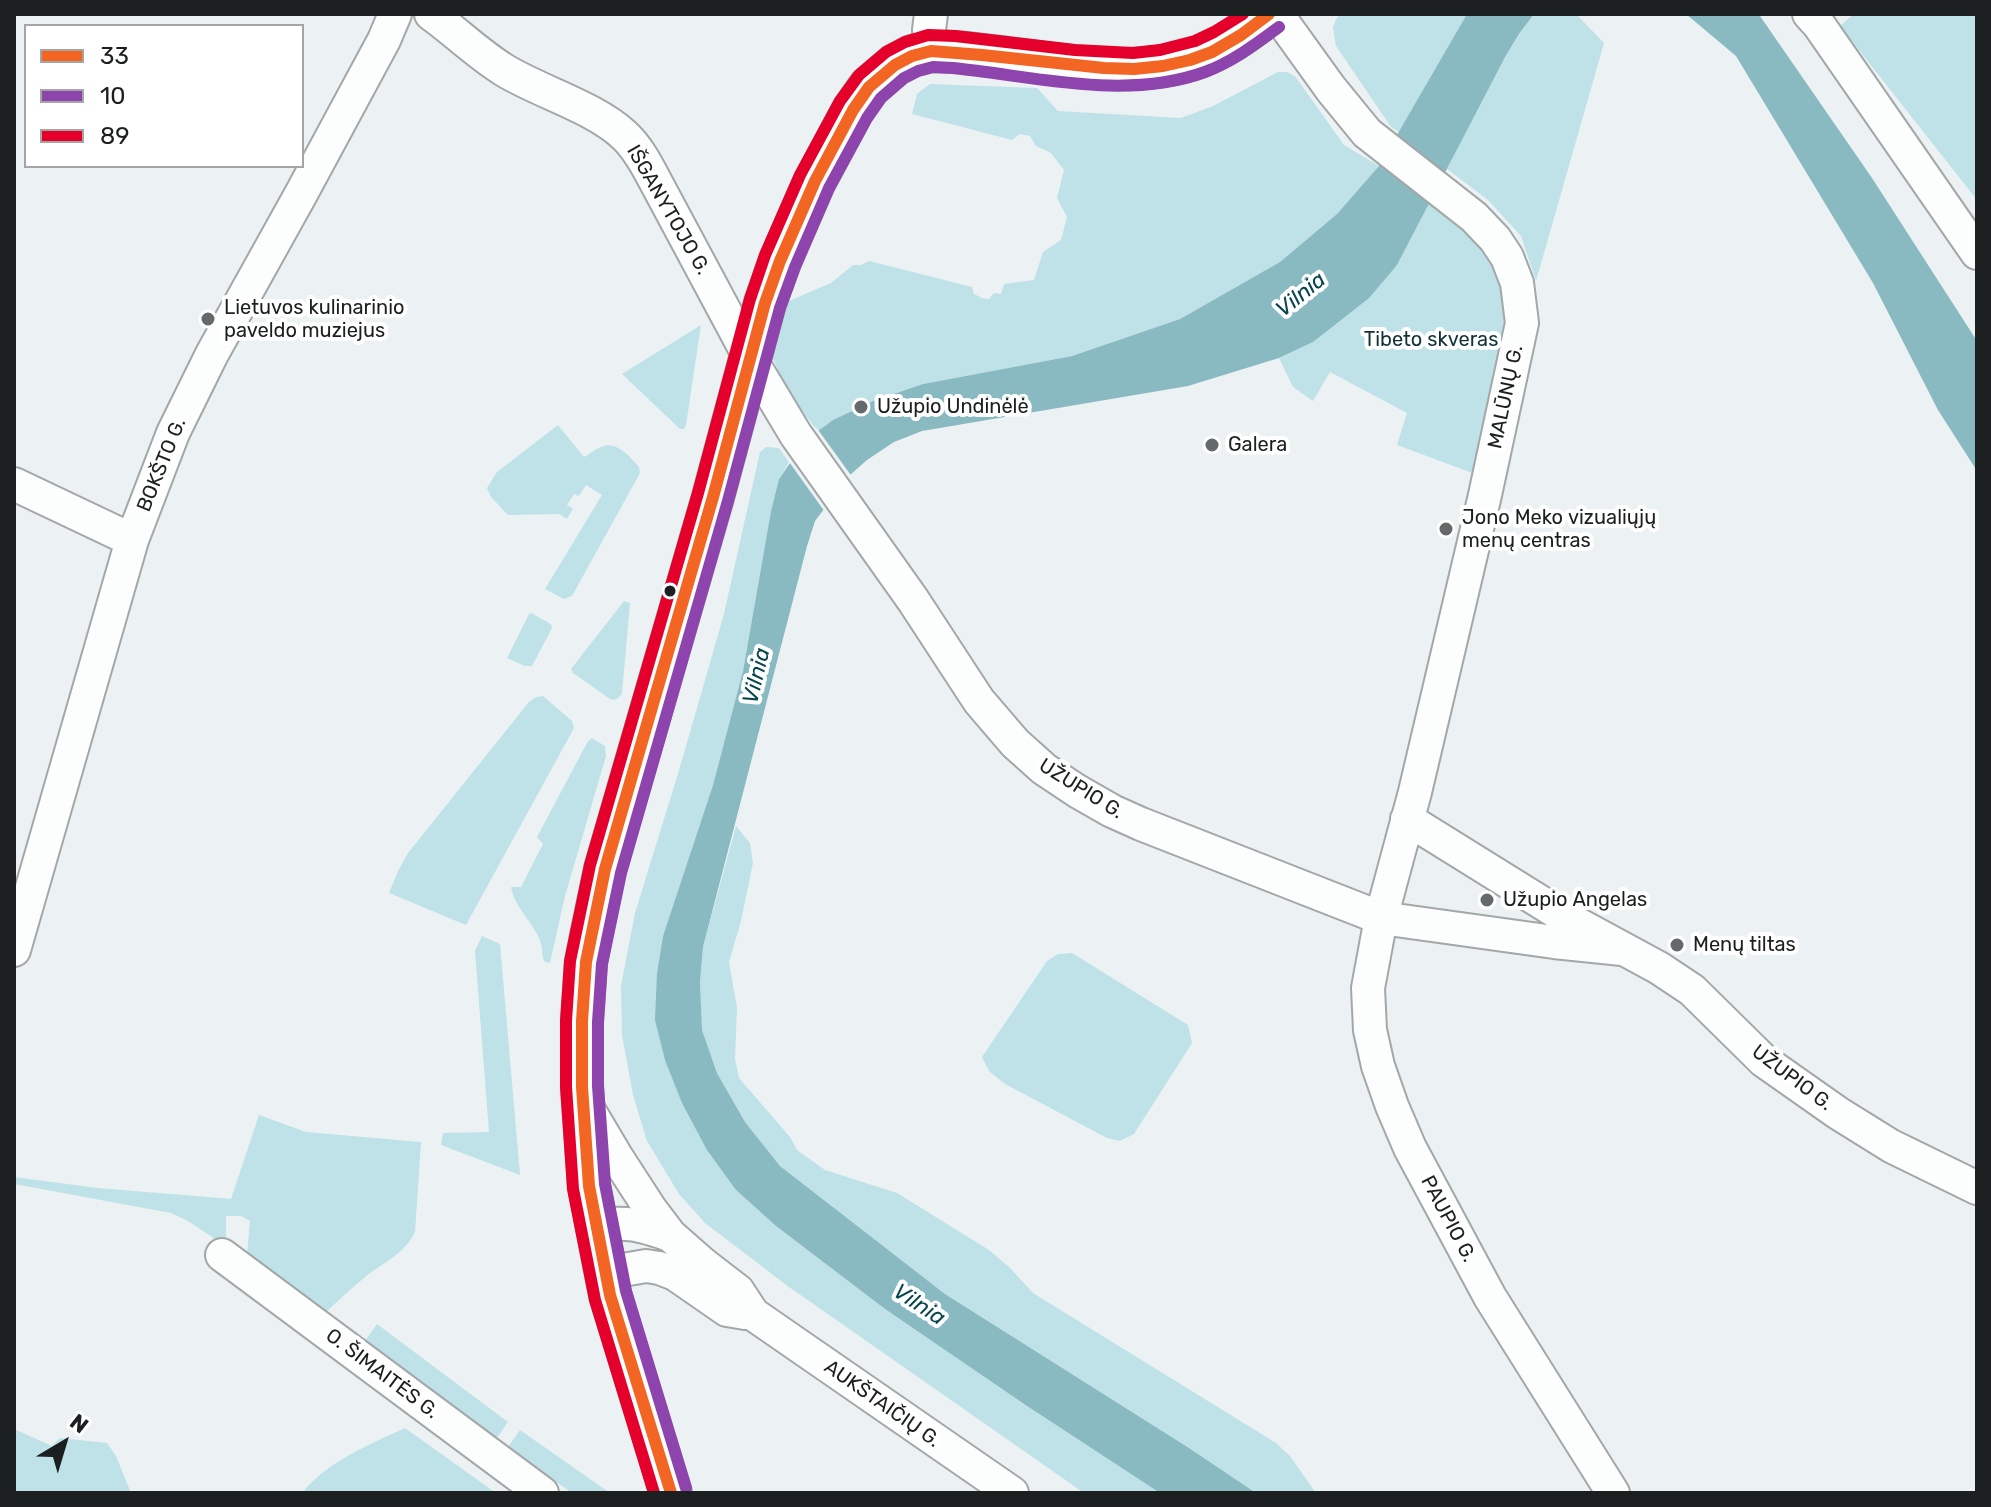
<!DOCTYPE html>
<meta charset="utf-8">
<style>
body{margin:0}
#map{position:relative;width:1991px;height:1507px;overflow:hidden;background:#ecf2f3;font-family:Rubik,sans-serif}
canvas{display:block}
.frame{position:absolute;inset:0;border:16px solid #1b1f1f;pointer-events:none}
.legend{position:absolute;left:24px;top:24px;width:280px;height:144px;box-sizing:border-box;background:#fff;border:2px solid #a4a5a5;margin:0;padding:10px 14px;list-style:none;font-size:24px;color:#1b1f1f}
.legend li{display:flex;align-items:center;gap:16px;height:40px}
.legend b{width:40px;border:2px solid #a4a5a5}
.north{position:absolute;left:24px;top:1403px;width:80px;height:80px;-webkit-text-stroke:6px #fff;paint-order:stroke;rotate:38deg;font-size:22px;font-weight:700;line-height:32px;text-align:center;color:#1b1f1f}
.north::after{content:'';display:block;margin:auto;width:28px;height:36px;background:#1b1f1f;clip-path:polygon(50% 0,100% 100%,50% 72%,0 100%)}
</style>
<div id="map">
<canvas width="1991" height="1507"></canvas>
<div class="frame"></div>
<ul class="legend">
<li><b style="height:10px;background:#f26522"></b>33</li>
<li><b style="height:10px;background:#8e44ad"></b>10</li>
<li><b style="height:10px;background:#e4002b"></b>89</li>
</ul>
<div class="north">N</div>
</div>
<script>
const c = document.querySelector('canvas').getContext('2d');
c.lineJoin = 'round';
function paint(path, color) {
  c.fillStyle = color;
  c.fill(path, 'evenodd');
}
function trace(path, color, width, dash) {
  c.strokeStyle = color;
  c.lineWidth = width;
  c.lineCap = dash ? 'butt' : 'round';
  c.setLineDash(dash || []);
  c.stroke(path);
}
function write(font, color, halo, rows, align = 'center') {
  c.font = font + ' Rubik,sans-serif';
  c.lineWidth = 8;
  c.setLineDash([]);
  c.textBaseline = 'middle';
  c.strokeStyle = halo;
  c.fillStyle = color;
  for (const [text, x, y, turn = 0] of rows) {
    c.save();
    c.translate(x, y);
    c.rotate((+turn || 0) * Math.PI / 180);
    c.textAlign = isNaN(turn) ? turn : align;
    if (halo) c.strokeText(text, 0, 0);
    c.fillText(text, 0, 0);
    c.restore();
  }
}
paint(new Path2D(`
 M1340,14h127l-68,118 -8,-5 -55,-81 -3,-18 3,-9z
 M1534,14h42l28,29 -68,238 -15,-45 -33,-36 -41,-31c27,-53 51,-109 87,-155z
 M1854,14h123v186l-137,-174z
 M1278,72h9l8,4 49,69 35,21 -42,48 -57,48 -100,57 -108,37 -149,28 -50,17 -40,19 -15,11 -31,-39 -19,-46 14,-42 49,-21 22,-18h8l8,-4 103,26 2,7 8,4 7,1 5,-6 7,1 3,-10 30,-4 9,-28 18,-12 6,-23 -10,-19 7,-28 -13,-17 -15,-7 -6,-10 -10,-2 -8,6 -100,-26 5,-20 13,-10 107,4 21,23 123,7 32,-12z
 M1430,200c27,21 56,43 68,76 7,17 8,39 9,57l-32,141 -78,-29 10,-32 -77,-41 -17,29 -20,-14 -14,-29 34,-16 84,-77z
 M701,325l-15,100 -2,4h-4l-58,-55z
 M558,425l26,32c6,-3 11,-8 17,-10 15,-7 29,10 38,20l1,6 -68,123 -8,3 -19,-10 57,-94 -16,-10 -7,11 -5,-2 -7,11 6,4 -6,10 -8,-5 -51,1 -17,-18 -4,-9 10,-16z
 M766,447l13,1 10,14 -10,17 -8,32 -28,160 -30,114 -50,151 -6,37 79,217 40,36 109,83 142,97 133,87h-76l-295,-206 -84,-64 -26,-29 -32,-53 -14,-46 -11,-60 -1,-49 14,-73 45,-146 44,-153 36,-162z
 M624,601l6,2 -8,90c-3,5 -5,8 -12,6l-37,-26 -2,-4z
 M531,613l18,10 3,3 -1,4 -19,36h-7l-18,-8 22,-44z
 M543,696l29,25 2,7 -108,197 -77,-32 9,-22 10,-18 121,-151 7,-5z
 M592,738l13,8 1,10 -41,140 -15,67 -5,-1c-4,-6 -2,-11 -4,-18 -5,-20 -26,-34 -30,-57h10l22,-43 -6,-7 51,-96z
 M736,826l14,17 3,20 -12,58 -12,41 8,46 -2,51 4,19 51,59 7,13 28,20 72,23 92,57 20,17 24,26 243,150 14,13 26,37h-60l-67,-45 -244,-154 -165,-128 -35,-44 -28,-49 -15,-43 -2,-48 3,-35z
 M482,936l18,8 20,231 -79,-30 2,-12 46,-1 -14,-181z
 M1072,953l116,72 4,18 -58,91 -14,7 -13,-3 -102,-54 -16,-13 -7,-14 65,-96 11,-7z
 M259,1115l47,17 115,10 -6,90c-10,22 -33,31 -51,46 -14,11 -26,23 -39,35l-78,-59 3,-33 -9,-5h-15v21l-5,6 -33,-22 -17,-8 -157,-29v-7l84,11 133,11z
 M377,1324l131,98 -12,17 -131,-98z
 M405,1428l91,65h-194c27,-33 65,-47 103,-65z
 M14,1429l38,17 8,-8 47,5 9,13 15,37h-117z
 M520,1430l90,63h-38l-64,-46z`), '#bee2e7');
paint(new Path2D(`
 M1467,14h67l-15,20 -14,23 -108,208 -28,33 -56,44 -34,16 -91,28 -266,45 -28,11 -27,18 -17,15 -35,46 -8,25 -104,401 -3,35 2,48 15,43 28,49 35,44 165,128 244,154 67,45h-96l-133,-87 -142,-97 -109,-83 -40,-36 -29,-40 -25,-47 -17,-43 -10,-40 2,-47 6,-37 50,-151 30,-114 28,-160 8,-32 20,-29 19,-19 15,-11 40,-19 50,-17 149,-28 108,-37 100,-57 57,-48 42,-48z
 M1686,14h72l2,2 112,162 105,163v130l-39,-61 -65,-127 -137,-227z`), '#89b9c1');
paint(new Path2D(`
 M816,427l37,51 -28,34 -38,-53 9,-12z`), '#ecf2f3');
const minor = new Path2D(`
 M431,14c25,18 47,40 73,56 36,22 90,37 120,65 12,11 20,25 28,40l99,185 45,75 117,165 66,101 36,42 29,26 33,22 35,20 29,13 240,94 173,24 68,7
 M1277,14l54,75 36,44 107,84 21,22 12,18 10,26 5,40 -37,172 -70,297 -34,126 -13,70 2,42 8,36 14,40 18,42 80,149 123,196
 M1809,14l10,11 158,228
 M931,51l-2,-21 2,-16
 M14,484l118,56
 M1407,819l156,97 96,52 33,22 72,71 74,52 53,33 86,42
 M14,950l118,-410 41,-107 39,-79 89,-160 83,-154 11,-26
 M584,1102l32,54 35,54 19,25 33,29 35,27 15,23 259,179
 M596,1225c33,-3 42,-1 74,10
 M222,1255l320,238
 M605,1273l41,-7 13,2 16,6 52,36 18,3`);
const major = new Path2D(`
 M671,1493l-61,-198 -21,-109 -7,-99v-66l4,-59 5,-26 14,-67 108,-372 52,-194 15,-42 35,-80 38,-71 16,-23 26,-22 17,-9 19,-5 23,1c73,5 166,30 236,8 30,-9 55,-27 79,-46`);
trace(minor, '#a3a7a8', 36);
trace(major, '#a3a7a8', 44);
trace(minor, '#fcfdfd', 32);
trace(major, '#fcfdfd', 40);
trace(new Path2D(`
 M671,1493l-61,-198 -21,-109 -7,-99v-66l4,-59 19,-93 108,-372 52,-194 15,-42 35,-80 38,-71 16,-23 26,-22 17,-9 19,-5 51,4 122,13 30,1 29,-3 27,-6 22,-8 29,-17 28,-21`), '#f26522', 12);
trace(new Path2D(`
 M686,1488l-60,-197 -21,-107 -7,-98v-64l4,-58 19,-91 107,-372 52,-193 15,-41 34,-79 38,-70 14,-20 23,-20 14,-7 15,-4 20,1c81,8 172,33 252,4 27,-10 51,-28 74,-45`), '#8e44ad', 12);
trace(new Path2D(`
 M654,1493l-59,-193 -22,-111 -7,-102v-66l4,-60 20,-96 108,-372 52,-194 15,-44 35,-80 40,-74 19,-26 27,-23 19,-10 23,-7 27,1 120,14 58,3 27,-3 35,-9 19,-9 29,-18`), '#e4002b', 12);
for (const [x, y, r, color] of [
 [208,319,8,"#646969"],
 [861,407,8,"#646969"],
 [1212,445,8,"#646969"],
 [1446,529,8,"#646969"],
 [670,591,7,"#1b1f1f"],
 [1487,900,8,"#646969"],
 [1677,945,8,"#646969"]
]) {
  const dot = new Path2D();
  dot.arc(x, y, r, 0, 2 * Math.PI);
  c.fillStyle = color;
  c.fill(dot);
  trace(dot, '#fff', 3);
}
write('20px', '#1b1f1f', '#fff', [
 ["IŠGANYTOJO G.",668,210,60],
 ["MALŪNŲ G.",1506,397,-78],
 ["BOKŠTO G.",162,465,-68],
 ["UŽUPIO G.",1081,789,32],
 ["UŽUPIO G.",1792,1078,37],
 ["PAUPIO G.",1448,1219,62],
 ["O. ŠIMAITĖS G.",382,1374,37],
 ["AUKŠTAIČIŲ G.",882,1404,35]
]);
write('20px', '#1b1f1f', '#fff', [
 ["Lietuvos kulinarinio",224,308],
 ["paveldo muziejus",224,331],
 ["Užupio Undinėlė",877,407],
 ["Galera",1228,445],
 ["Jono Meko vizualiųjų",1462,518],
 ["menų centras",1462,541],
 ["Užupio Angelas",1503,900],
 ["Menų tiltas",1693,945]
], 'left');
write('20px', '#103237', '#fff', [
 ["Tibeto skveras",1431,340]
]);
write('italic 22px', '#06454e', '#fff', [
 ["Vilnia",1301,295,-39],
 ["Vilnia",757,676,-77],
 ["Vilnia",919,1305,33]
]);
</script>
